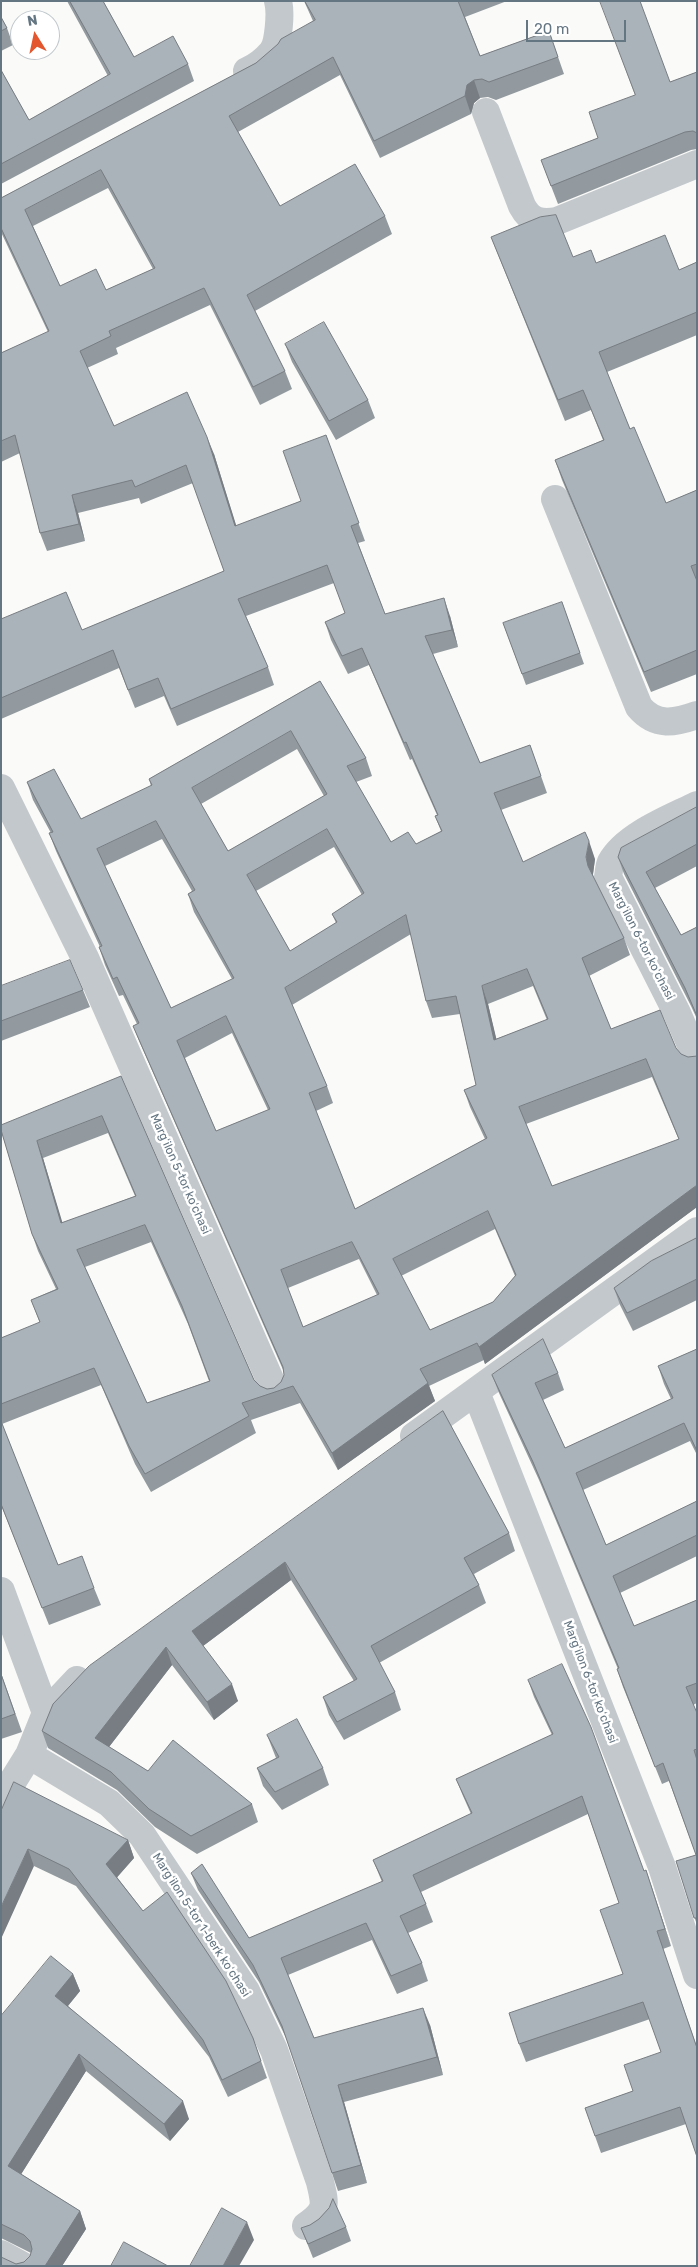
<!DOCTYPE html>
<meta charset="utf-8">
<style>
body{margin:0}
#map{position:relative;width:698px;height:2267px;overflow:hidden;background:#fafaf8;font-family:Rubik,sans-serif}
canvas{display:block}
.frame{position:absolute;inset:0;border:2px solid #657683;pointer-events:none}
.north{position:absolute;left:10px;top:10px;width:50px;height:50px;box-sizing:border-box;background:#fff;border:1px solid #c1c8cd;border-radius:50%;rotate:350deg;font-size:14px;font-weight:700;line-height:20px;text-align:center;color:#657683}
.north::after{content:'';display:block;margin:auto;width:18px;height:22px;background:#e4572e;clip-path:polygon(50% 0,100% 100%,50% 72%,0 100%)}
.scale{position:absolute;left:526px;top:20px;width:100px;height:22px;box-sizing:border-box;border:2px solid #657683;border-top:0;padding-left:6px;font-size:15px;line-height:18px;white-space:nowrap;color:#657683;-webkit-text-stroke:4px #fff;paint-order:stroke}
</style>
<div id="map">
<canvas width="698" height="2267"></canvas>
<div class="frame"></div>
<div class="north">N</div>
<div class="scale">20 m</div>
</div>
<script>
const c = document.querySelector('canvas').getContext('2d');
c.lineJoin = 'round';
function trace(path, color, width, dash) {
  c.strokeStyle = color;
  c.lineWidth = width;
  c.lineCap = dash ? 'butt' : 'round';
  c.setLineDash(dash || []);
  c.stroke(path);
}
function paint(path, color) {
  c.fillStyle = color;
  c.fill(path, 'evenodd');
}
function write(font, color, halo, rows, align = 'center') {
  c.font = font + ' Rubik,sans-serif';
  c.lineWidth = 5;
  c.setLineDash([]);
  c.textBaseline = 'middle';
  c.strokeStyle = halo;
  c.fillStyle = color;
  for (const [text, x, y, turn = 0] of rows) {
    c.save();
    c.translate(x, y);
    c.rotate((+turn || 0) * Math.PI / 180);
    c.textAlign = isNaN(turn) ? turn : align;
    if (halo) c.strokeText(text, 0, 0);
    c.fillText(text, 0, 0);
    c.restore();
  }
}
trace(new Path2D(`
 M247,71c9,-4 19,-12 25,-19 7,-9 9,-40 6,-51
 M486,112l36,94c8,15 18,18 35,15l140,-57
 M555,499l84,208c17,20 36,16 58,8
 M1,788l84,170 190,433
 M697,805c-26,13 -71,30 -86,57 -2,4 -2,10 -3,15l69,136 20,46
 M476,1392l186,475 35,108
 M414,1436l283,-205
 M1,1591l45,122
 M29,1755l80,48 33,32 104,156 28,59 46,132c6,24 7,29 -14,44
 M1,1800l28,-45 17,-42 31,-33
 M1,2254l22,12`), '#c3c8cc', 28);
paint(new Path2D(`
 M67,1h36l31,56 54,7 6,17 -193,103v-114l28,50 79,-44z
 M304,1h203l-42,16 15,39 69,-25 15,43 -68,26 -8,-3 -8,1 -6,5 -3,11 -91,44 -40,-83 -102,57 42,74 105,10 7,18 -137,77 30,60 7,18 -32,16 -50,-100 -94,43 2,6 -31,14 27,58 100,28 22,72 65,-25 25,-66 39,106 -7,2 27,71 65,2 8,31 -25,7 47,109 50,-18 17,48 -46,17 22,52 72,-3 -2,15v3l31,61 6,17 -41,21 22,53 49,-19 37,197 -212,157 -1,-4 -55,26 6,15 -97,69 -38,-67 -49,17 5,13 -105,59 -16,-28 -34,-79 -99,39 56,141 36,23 7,17 -52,20 -48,-120v-167l39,-15 -9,-23 25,-11 -18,-38 -6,-17 -31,-104 120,-54 133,304 6,6 7,3 7,-1 7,-6 3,-7v-3l-144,-329 -7,-17 4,-2 -14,-29 -4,1 -14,-31 -6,-18h1l-44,-96 -7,-18h2l-18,-33 -6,-18 54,37 70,-33 -2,-7 171,-98 46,77 6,18 -16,6 35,60 25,2 25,-13 -6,-15 2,-1 -25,-56 -2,1 -41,-95 -21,9 -17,-34 -6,-18 20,-9 -11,-30 -88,33 22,51 6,18 -97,41 -13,-30 -29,12 -16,-40 -118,51v-100l81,11 142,-59 -31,-88 -52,21 -2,-6 -61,15 7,28 -38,10 -7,-18 -20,-80 -19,9v-109l47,-21 -47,-100v-34l255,-135 57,-42zM108,188l45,81 -47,21 -46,-4 -27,-60zM297,749l27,47 -96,55 -27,-47zM162,839l30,52 -4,3 6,18 38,67 -61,29 -66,-142zM334,847l28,48 -30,19 4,9 -46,28 -34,-60zM411,934l15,67 6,17 28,-4 16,71 -12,5 6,17 15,32 -130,70 -39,-98 17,-8 -6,-17 -35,-81zM533,986l14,34 -51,19 -8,-35zM232,1033l36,77 -52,21 -31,-73zM652,1077l27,63 -127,46 -26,-62zM108,1133l27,63 -73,27 -19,-65zM495,1229l20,47 -22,26 -63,28 -29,-54zM151,1242l37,82 21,57 -62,22 -62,-136zM359,1259l18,36 -74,32 -15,-39z
 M1,17l6,11 6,17 -12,6z
 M697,72v77l-6,1 -133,54 -17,-44 57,-22 37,-43z
 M491,237l105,26 83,7 18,-8v73l-90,37 23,57 36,74 31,-13v184l-46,18 -89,-212 -7,-20 48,-20 -12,-30 -26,11 -66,-164z
 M285,344l83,56 7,18 -39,22 -44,-78z
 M562,602l22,62 -58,21 -23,-62z
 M697,807v59l-42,22 26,47 16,-8v92l-6,-13 -67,-132 -6,-17z
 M1,986l82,4 7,17 -89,34z
 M697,1238v62l-64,31 -13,-26 -6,-17z
 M697,1349v106l-7,-14 -107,49 23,55 91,-44v55l-77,37 14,33 63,-26v103l-4,2 4,8v212l-21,-64 20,-6 -27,-74 -7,3 -39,-97 -6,-18h1l-79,-189 -40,-87 -7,-18 66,-2 6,17 -21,10 22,48 106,-49 -7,-15 -6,-18z
 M443,1411l66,122 6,18 -41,23 5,11 7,18 -107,60 16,29 6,18 -57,30 -15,-25 -6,-18 31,-16 -63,-101 -88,66 35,55 -24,19 -42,-55 -63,82 39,24 104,33 6,18 -61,32 -42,-27 -38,-37 -69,-42 -6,-17z
 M1,1673l21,59 -21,7z
 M528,1680l116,191 2,-1 6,18 19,58 -8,3 34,98v110l-11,-33 -85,29 -16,-45 48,-17 28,-39 -11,-33 -124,43 -7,-18 104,-70 -4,-71 -31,-89 -167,78 5,12 7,18 -25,11 14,30 6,18 -31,13 -25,-54 -84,35 26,63 116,-13 13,50 -99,27 23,81 -29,8 -51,-151 -28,-58 -61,-92 -7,-17 58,65 133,-56 -9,-22 98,-46 -8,-18 -7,-17 96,-44 -18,-38z
 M267,1735l56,33 6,17 -47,25 -19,-24 -6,-18 19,-10z
 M1,1811l127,29 6,18 -17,19 26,34 110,127 14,40 -39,19 -19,-40 -133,-171 -42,-20z
 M73,1974l7,17 -12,15 121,113 -19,22 -84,-70 -65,103 59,37 6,18 -24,37h-61l15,-2 8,-2 6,-6 1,-3 -30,-15v-222z
 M346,2227l5,14 -38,17 -12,-30z`), '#929a9f');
paint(new Path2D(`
 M474,80l6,18 -6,5 -3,11 -6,-18 2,-11z
 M207,437l7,17 28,90 -7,-18z
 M72,495l6,18 7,28 -6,-17z
 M444,598l6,18 8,31 -6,-17z
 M589,841l6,18 -2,15 1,10 -6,-18 -2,-9z
 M482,986l6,18 13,54 -7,-18z
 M37,1141l6,17 25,83 -7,-18z
 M697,1185v22l-212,157 -6,-17z
 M428,1383l7,18 -97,69 -6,-17z
 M285,1562l6,18 -92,69 -7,-18z
 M166,1647l6,18 -70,91 -7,-18z
 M232,1684l6,17 -24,19 -7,-18z
 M128,1840l6,18 -21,24 -7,-18z
 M28,1849l6,17 -33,73v-32z
 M646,1870l6,18 19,58 -6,-17z
 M73,1974l7,17 -18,22 -7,-17z
 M423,2008l7,17 13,50 -6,-18z
 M79,2054l7,17 -71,113 -7,-18z
 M338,2085l6,17 23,81 -6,-18z
 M183,2101l6,18 -19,22 -6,-17z
 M80,2211l6,18 -24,37h-17z
 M247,2222l7,18 -15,26h-16z`), '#777d82');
const building = new Path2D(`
 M70,1h33l31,56 39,-21 15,28 -187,100v-94l28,50 81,-46z
 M305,1h153l22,55 69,-25 9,26 -69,25 -7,-3 -8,1 -7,5 -2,11 -91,45 -41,-84 -104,59 51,90 75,-42 30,52 -138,79 38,76 -32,16 -49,-99 -95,43 2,5 -31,15 34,75 73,-34 20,45 28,89 66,-25 -18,-50 43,-16 33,88 -8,3 34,88 59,-16 8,32 -27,6 55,127 50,-18 11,31 -47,17 29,69 62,-30 4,9 -3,16 2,9 36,72 -42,20 29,71 49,-19 16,38 5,6 7,3 9,-1v129l-218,162 -2,-4 -57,26 8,14 -96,70 -39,-67 -51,17 7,13 -104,58 -16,-28 -35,-78 -93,36v-66l39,-16 -9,-22 27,-11 -26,-55 -31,-104v-5l120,-49 133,304 6,6 7,3 7,-1 7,-6 3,-7 -1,-8 -150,-341 6,-3 -22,-46 -4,2 -14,-32 3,-1 -53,-113 4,-1 -26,-50 27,-13 27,50 71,-34 -3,-6 171,-98 46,77 -19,8 44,76 17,-10 8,12 26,-13 -7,-15 3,-1 -32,-73 -2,1 -42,-95 -20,8 -17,-34 20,-9 -18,-48 -89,34 30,68 -97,42 -13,-31 -30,12 -15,-40 -112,48v-79l65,-27 16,38 142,-59 -38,-106 -51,22 -3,-7 -60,15 7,29 -39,9 -25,-98 -14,6v-88l48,-22 -48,-103v-30l255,-135 22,-19 3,-5 34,-19zM101,170l54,98 -49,22 -10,-21 -36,17 -35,-76zM291,731l36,63 -99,57 -36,-63zM156,821l39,69 -7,4 46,84 -63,30 -74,-159zM327,829l37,64 -32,21 5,8 -47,29 -43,-76zM406,915l20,86 30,-5 20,89 -12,5 23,48 -132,71 -46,-116 18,-7 -42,-98zM527,969l21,50 -54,21 -12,-54zM226,1016l44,93 -54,22 -39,-90zM646,1059l33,80 -127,47 -33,-79zM102,1116l34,80 -75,27 -24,-82zM488,1211l28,64 -23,27 -63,28 -37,-71zM145,1225l37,81 28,75 -63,22 -70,-153zM352,1242l27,52 -76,33 -22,-57z
 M600,1h40l30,81 27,-10v61l-4,-2 -8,1 -134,54 -10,-26 57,-22 -9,-26 46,-17z
 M1,17l6,11 -6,3z
 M556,215l17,42 18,-7 5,13 69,-28 14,35 18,-8v50l-98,40 31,77 4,-2 32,76 31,-13v74l-6,2 6,15v69l-53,22 -89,-212 49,-20 -21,-50 -25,10 -67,-163 49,-20z
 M324,322l44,78 -39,21 -44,-77z
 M562,602l18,51 -58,21 -19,-51z
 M697,807v37l-51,28 35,63 16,-8v89l-12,-28 -67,-131 3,-9z
 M70,960l13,30 -82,31v-35z
 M697,1238v41l-70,34 -13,-25 37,-27z
 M543,1339l15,34 -23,10 30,65 108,-50 -15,-32 39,-17v102l-13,-28 -108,50 30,72 91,-44v34l-84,41 21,50 63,-26v83l-11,4 11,26v36l-3,1 3,10v158h-3l-18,-57 20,-6 -33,-92 -8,4 -38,-98 2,-1 -86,-206 -41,-87z
 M443,1411l66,122 -45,25 15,27 -108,61 24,46 -58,30 -14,-25 34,-18 -72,-117 -93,69 40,53 -25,18 -41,-55 -71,91 53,33 25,-31 79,64 -61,32 -42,-27 -38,-37 -69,-41 11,-27 36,-38z
 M1,1421l57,144 24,-9 12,32 -52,20 -41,-104z
 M562,1664l29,63 53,144 2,-1 19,59 -8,2 40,117v109l-17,-50 -85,29 -10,-28 48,-17 -9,-26 37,-13 -18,-50 -124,42 -10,-31 114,-39 -23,-64 19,-7 -37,-107 -169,79 13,29 -26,12 22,47 -31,13 -25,-53 -85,35 33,80 109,-30 14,49 -99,28 23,80 -29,8 -50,-147 -29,-61 -62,-92 11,-9 47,74 134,-57 -10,-21 99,-47 -16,-34 97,-45 -25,-54z
 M1,1674l14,40 -14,5z
 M297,1719l26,49 -48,24 -18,-24 22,-11 -12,-22z
 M14,1782l114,58 -22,24 37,47 24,-19 59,89 27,57 8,23 -39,19 -19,-40 -134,-171 -41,-20 -27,58v-96z
 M51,1956l22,18 -18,22 128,105 -19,23 -85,-70 -71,112 72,45 -35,55h-44v-9l15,7 8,-2 6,-6 2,-7 -2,-8 -6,-6 -23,-11v-208z
 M333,2199l13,28 -38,17 -7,-16 9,-3 9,-6 10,-11z
 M222,2208l25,14 -24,44h-33z
 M124,2242l44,24h-57z`);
paint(building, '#aab3b9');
trace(building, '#777d82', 1);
write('12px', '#657683', '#fff', [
 ["Margʻilon 6-tor koʻchasi",641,941,63],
 ["Margʻilon 5-tor koʻchasi",180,1174,66],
 ["Margʻilon 6-tor koʻchasi",590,1682,69],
 ["Margʻilon 5-tor 1-berk koʻchasi",201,1925,57]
]);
</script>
